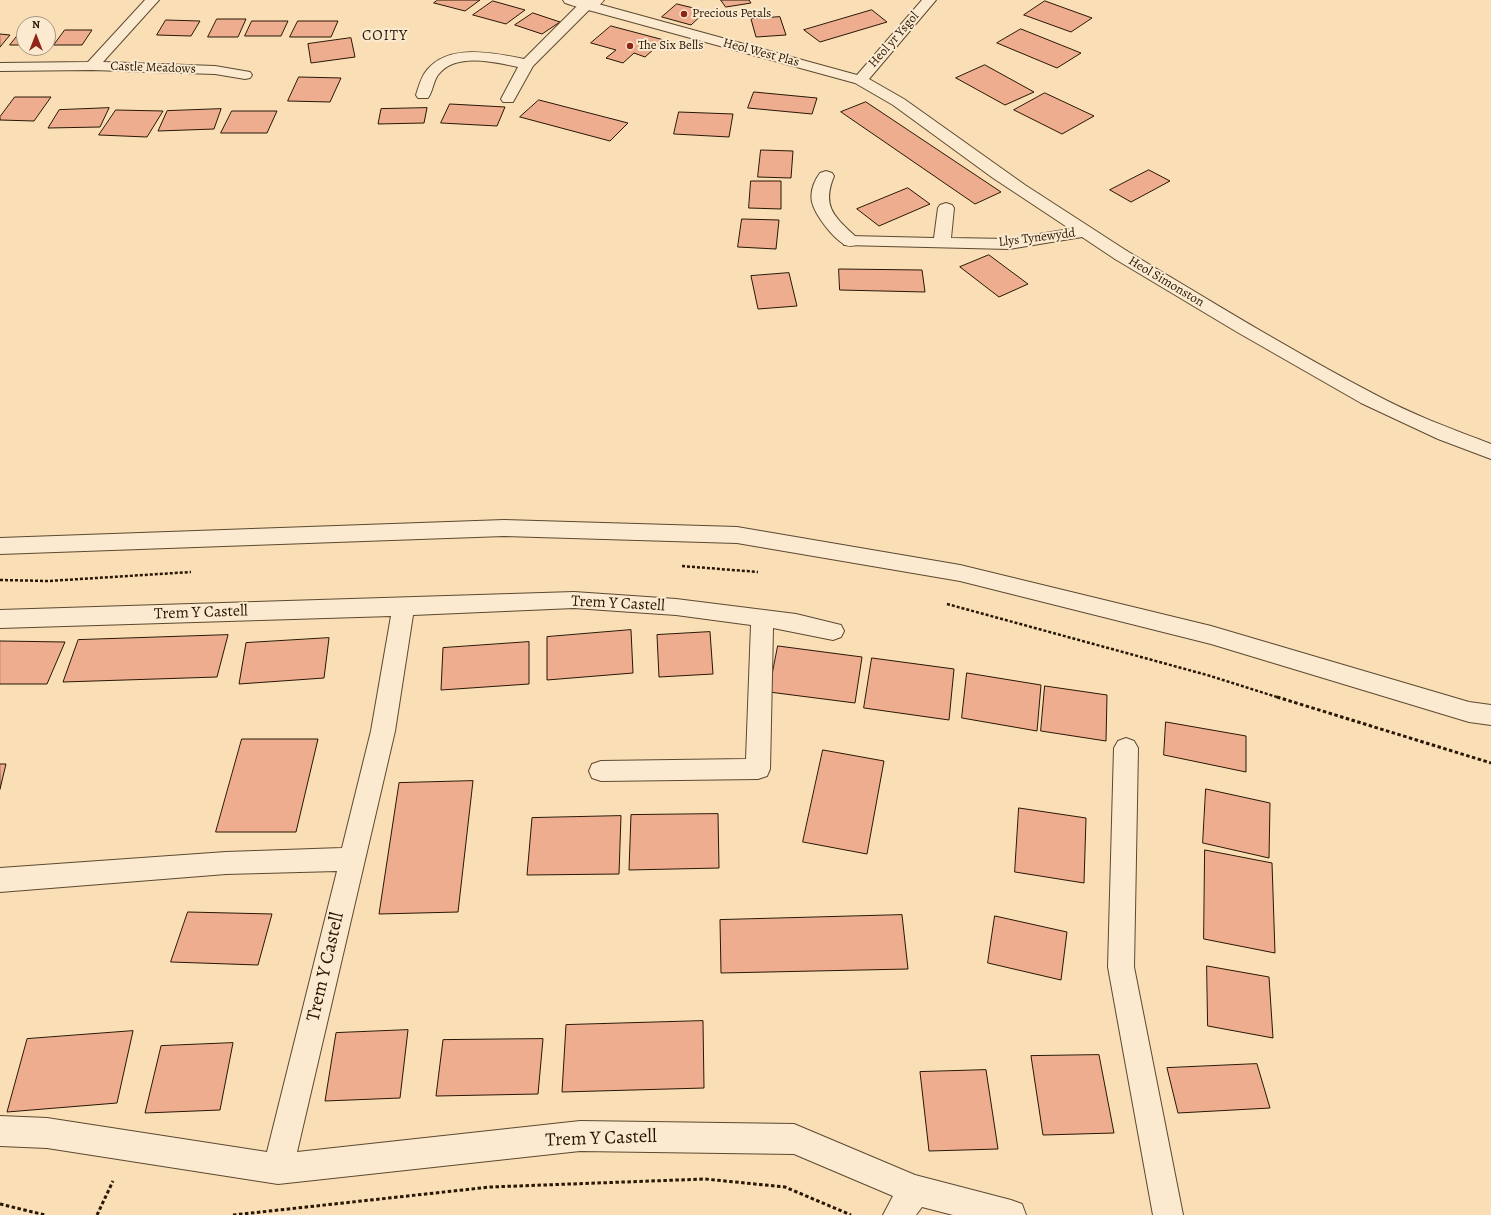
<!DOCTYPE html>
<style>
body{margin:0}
#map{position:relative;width:1491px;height:1215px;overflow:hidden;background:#f9deb6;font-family:Alegreya,serif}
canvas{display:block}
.north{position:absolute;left:16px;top:16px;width:40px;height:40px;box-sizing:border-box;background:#fbead0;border:1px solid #a7967e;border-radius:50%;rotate:0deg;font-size:11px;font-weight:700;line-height:16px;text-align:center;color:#281704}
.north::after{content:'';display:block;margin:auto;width:14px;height:18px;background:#8f2418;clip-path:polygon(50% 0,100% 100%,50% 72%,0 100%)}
</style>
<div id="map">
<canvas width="1491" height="1215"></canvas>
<div class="north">N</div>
</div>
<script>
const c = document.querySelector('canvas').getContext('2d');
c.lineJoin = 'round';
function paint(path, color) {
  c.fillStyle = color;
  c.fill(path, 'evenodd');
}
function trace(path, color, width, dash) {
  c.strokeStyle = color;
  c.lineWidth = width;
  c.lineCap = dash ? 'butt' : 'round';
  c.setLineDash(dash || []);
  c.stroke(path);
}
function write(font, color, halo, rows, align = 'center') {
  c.font = font + ' Alegreya,serif';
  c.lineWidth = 4;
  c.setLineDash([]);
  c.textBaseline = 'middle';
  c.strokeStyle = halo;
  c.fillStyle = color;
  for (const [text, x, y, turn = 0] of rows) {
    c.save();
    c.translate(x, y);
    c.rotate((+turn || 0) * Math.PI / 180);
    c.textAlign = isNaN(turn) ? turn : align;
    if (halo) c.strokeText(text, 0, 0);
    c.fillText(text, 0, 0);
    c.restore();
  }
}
const building = new Path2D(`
 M438,0h42l-15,11 -31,-8z
 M721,0h28l2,3 -25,4z
 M493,1l32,9 -19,14 -33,-9z
 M1045,1l47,17 -21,14 -47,-17z
 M677,4l29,7 -15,14 -29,-8z
 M872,10l15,12 -67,20 -16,-12z
 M533,13l27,9 -18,12 -27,-9z
 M780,17l6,18 -30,2 -5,-18z
 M217,19h29l-8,18h-30z
 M166,20l34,1 -9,15 -34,-1z
 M252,21h36l-7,15h-36z
 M298,21h40l-7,16h-41z
 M611,26l53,14 -19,17 -11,-4 -11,10 -17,-5 10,-8 -25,-7z
 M1021,29l60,24 -24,15 -60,-25z
 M22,30h2v15h-14z
 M65,30h27l-10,15h-28z
 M0,34l10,1 -10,12z
 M351,38l4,19 -44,6 -3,-19z
 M985,65l49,27 -29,13 -49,-27z
 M299,77l42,1 -11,24 -42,-1z
 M754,92l63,6 -5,16 -64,-6z
 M1045,93l49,23 -32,18 -48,-24z
 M15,97h36l-17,24 -34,-1v-3z
 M539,100l89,23 -18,18 -90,-24z
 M866,102l135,90 -26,12 -134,-92z
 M450,104l55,3 -8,19 -56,-3z
 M109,108l-9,19 -52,1 11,-18z
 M427,108l-3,15 -46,1 3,-15z
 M221,109l-7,20 -56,2 9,-20z
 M116,110l47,1 -16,26 -48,-2z
 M232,111h45l-10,22h-46z
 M679,112l54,2 -4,23 -55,-3z
 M761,150l32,1 -2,27 -33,-1z
 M1149,170l21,11 -39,21 -21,-12z
 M751,181h30v28l-32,-1z
 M908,188l22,16 -51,22 -22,-17z
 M742,219l37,1 -3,29 -38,-2z
 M989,255l39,29 -29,13 -39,-30z
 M839,269l83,1 3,22 -85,-2z
 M789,273l8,33 -39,3 -7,-33z
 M631,630l2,43 -86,7v-43z
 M710,632l3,42 -54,3 -2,-42z
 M228,635l-11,42 -154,5 15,-42z
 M329,638l-5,40 -85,6 7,-41z
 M0,641l65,1 -18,42h-47z
 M529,642v42l-88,6 2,-42z
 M778,646l84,11 -7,46 -86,-11z
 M872,658l82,11 -5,51 -85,-12z
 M967,673l74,12 -4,46 -75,-13z
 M1045,686l62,9 -1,46 -65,-10z
 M1166,722l80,14v36l-82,-17z
 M242,739h76l-22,93h-80z
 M823,750l61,11 -17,93 -64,-12z
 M0,764h6l-6,25z
 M473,781l-15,131 -79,2 20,-131z
 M1206,789l64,14 -1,55 -66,-15z
 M1019,808l67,10 -2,65 -69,-11z
 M718,814l1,54 -90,2 2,-55z
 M621,816l-2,58 -92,1 5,-57z
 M1205,850l67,13 3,90 -71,-14z
 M188,912l84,2 -14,51 -87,-3z
 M902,915l6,54 -187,4 -1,-53z
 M995,916l72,16 -6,48 -73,-17z
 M1207,966l62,11 4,61 -65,-12z
 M703,1021l1,67 -142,4 4,-67z
 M408,1030l-8,68 -75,3 11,-68z
 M133,1031l-16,72 -110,9 20,-73z
 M543,1039l-5,55 -102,2 7,-56z
 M233,1043l-13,67 -75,3 16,-67z
 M1099,1055l15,78 -71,2 -12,-79z
 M1257,1064l13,44 -92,5 -11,-45z
 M986,1070l12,79 -69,2 -9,-79z`);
paint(building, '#eead8f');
trace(building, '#281704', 1);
const service = new Path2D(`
 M586,1l5,1 2,3 -2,3 -58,58 -20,36h-10l-2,-3 17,-32c-23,-5 -63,-15 -80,8 -5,7 -5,16 -10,23h-10l-2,-3c3,-9 5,-18 11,-25 22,-27 67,-17 97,-11l57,-57z
 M826,171l6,2 2,3c-13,31 1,41 22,61l2,4 -2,4c-4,1 -8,2 -12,-1 -11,-6 -29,-29 -32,-42 -2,-10 2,-21 8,-29z
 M1121,250l6,1c82,49 163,99 247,143 37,20 78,35 117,50v15l-53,-20 -77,-36 -124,-71 -122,-73 -3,-4 3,-4z
 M1126,738l8,3 4,7 -4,219 49,248h-30l-45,-248 6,-219 4,-7z`);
const minor = new Path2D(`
 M145,0h14l-56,62 112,4 35,6 2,3 -2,3 -5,1 -30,-5 -123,-4 -92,1v-8l88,-1z
 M922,0h14l-67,79 35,20 121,86 102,66 3,4 -3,4 -6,1 -6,-1 -33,-22 -73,12 -165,-4 -2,-4 2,-4 6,-1 84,2 4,-30 2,-3 6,-2 6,2 2,3 -3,30 58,1 61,-10 -77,-51 -100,-73 -38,-22 -274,-75 -2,-3 2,-3h10l266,73z
 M574,592l102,7 120,15 45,11 3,6 -3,6 -8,3 -60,-12 -3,141 -3,7 -9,3 -157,2 -9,-3 -3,-7 3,-7 9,-3 145,-2 5,-134 -75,-10 -102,-7 -161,7 -18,116 -98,421 283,-31 214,3 121,51 96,25 11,4 4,11h-73l-31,-8 -6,8h-33l10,-19 -99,-42 -214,-3 -302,33 -231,-36 -47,-2v-30l47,2 220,34 70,-281 -111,3 -226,18v-24l226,-16 116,-4 29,-117 20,-115 -391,12v-18z`);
const tertiary = new Path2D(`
 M563,0h41c-10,14 -26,7 -39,3z
 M504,520l233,7 223,38 251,61 258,76 22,3v20l-22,-3 -258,-78 -251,-63 -223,-38 -233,-7 -504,18v-16z`);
trace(service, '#5c4930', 2);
trace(minor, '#5c4930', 2);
trace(tertiary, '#5c4930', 2);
trace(new Path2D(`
 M682,566l76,6
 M0,580l49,1 142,-9
 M947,604l260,71 73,23`), '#281704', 2.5, [3, 2]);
trace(new Path2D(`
 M1277,697l214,66
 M0,1204l45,11
 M97,1215l16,-34
 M233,1215l257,-28 215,-8 80,8 66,28`), '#281704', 3, [3.5, 2.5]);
paint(service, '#fbead0');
paint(minor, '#fbead0');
paint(tertiary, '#fbead0');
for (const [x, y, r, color] of [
 [684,14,4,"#8f2418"],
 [630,46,4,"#8f2418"]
]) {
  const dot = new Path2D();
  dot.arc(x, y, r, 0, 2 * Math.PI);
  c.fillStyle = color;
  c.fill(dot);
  trace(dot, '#fbead0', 1.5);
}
write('13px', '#281704', '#fbead0', [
 ["Precious Petals",692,14],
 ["The Six Bells",638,46]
], 'left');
write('13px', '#281704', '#fbead0', [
 ["Heol yr Ysgol",894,40,-49],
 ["Heol West Plas",761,53,15],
 ["Castle Meadows",153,68,2],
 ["Llys Tynewydd",1037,238,-7],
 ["Heol Simonston",1166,282,31]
]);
c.letterSpacing = '1px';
write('15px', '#281704', '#fbead0', [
 ["COITY",385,36]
]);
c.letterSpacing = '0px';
write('16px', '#281704', '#fbead0', [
 ["Trem Y Castell",618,604,3],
 ["Trem Y Castell",201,613,-2]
]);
write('19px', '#281704', '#fbead0', [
 ["Trem Y Castell",326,967,-77],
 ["Trem Y Castell",601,1139,-2]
]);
</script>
